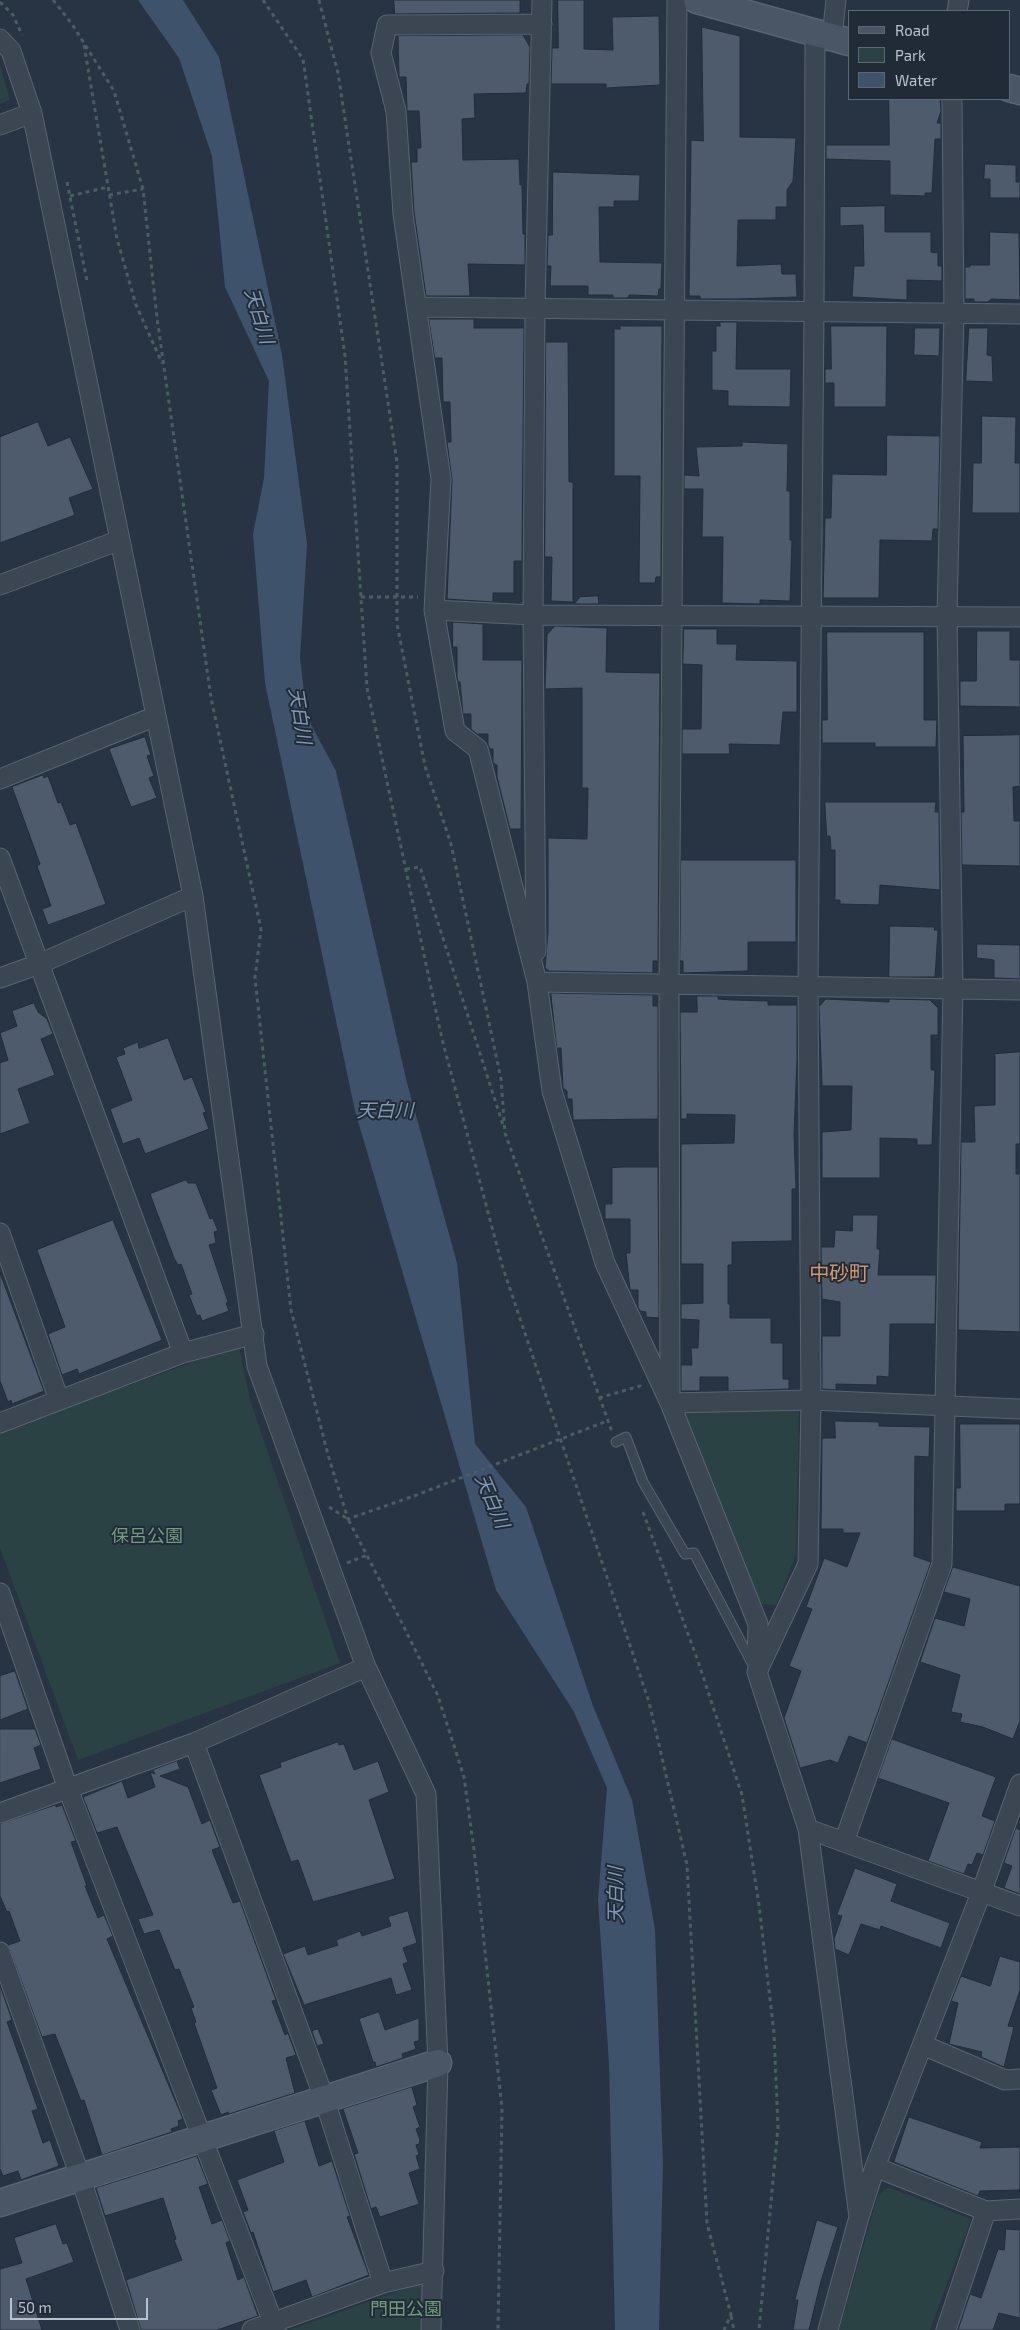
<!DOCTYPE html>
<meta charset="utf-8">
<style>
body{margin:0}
#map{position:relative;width:1020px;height:2330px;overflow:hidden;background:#283443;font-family:"Exo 2",sans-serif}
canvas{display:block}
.legend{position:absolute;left:848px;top:10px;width:162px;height:90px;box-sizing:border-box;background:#212b38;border:1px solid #5e6773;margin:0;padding:6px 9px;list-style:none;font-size:15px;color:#b9c1cc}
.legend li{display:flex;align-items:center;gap:10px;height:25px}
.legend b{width:25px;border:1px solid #5e6773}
.scale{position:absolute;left:10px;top:2298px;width:138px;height:22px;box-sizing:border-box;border:2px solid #b9c1cc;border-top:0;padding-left:6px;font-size:15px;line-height:18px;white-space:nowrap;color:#b9c1cc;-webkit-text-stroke:4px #212b38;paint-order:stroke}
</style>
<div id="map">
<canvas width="1020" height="2330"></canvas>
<ul class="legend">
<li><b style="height:6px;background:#4a5566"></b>Road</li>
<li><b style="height:14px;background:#2a4244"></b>Park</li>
<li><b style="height:14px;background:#3e526c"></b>Water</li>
</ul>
<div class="scale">50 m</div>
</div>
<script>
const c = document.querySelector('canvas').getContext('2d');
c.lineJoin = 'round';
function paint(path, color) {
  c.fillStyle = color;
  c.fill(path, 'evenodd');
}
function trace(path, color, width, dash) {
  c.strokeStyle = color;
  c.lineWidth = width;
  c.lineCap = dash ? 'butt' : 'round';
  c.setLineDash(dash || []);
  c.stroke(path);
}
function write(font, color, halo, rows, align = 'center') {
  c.font = font + ' "Exo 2","Noto Sans JP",sans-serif';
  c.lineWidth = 4;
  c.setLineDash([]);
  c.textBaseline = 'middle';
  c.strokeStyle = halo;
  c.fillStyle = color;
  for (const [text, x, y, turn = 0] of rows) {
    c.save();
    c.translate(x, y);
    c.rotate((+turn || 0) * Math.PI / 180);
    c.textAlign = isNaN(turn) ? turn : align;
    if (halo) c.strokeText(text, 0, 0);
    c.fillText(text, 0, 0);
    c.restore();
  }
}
paint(new Path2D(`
 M0,65l10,35 -10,4z
 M239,1346l11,54 90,263 -262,97 -78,-212v-117z
 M799,1410l-3,145 -20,50 -16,-1 -30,-61 -45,-132z
 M888,2187l83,32 -41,111h-91l39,-135z
 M418,2284l9,5 -1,41h-137z`), '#2a4244');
paint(new Path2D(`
 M138,0h45l36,57 63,298 25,189 -7,114 7,59 29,54 71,312 50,180 18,181 51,63 67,199 39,94 23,129 8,236 -4,165h-44l-6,-267 -11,-163 9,-112 -33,-76 -78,-122 -141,-479 -90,-428 -12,-149 11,-56 5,-97 -44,-94 -13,-131 -33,-98z`), '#3e526c');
const building = new Path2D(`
 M394,0h126v13l-125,1z
 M558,0h26v49l29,1 -1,-33 47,-1 1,69 -54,3v-4h-55l1,-36h6z
 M702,27l38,9v101l56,1 -3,43 -6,9v17h-11v13h-38l-1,46 44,-2 1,10h14l1,23 -60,2h-37v-3h-11l2,-156 12,1z
 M523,35l7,12 -1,37h-2l-1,9 -52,1 1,24 -13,1 1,41 56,-1 1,26h2l1,49h2v31l-57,-1 2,32h-44l-12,-84 -3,-50h6v-14h4l-2,-37h-12l-1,-34h-7l-1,-41z
 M889,99h51l1,12 -4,12h4v16h-6l-3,54h-7v3l-35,-1v-34l-64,-2v-14h63z
 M985,164l31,1v17h4v16h-30v-19h-6z
 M553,172l87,3 -1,26h-25v6h-15l1,55 62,1 -1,26h-2l-1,7 -29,-1 -1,3h-15v-3h-25v-9h-38l1,-20h-4l1,-31h4z
 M885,206v26h46v20l7,1v13h4v15l-35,-1v20l-55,-3 2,-31h10l-1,-41 -23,1v-19z
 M990,232l29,1 1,67 -29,-1 -3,3h-14v-3h-9v-32h5v-2h19z
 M429,319h45v9h50l-2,233h-8v32h-21v9l-46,-3 5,-119 -5,-38h4l-1,-40h-7l-1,-44h-7z
 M720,322h17l-1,47h55l-1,38 -62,-1v-15l-16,-1v-39h4v-25h4z
 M620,326h42l-1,251h-5l-1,6h-16l1,-107h-26v-147h6z
 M831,326h56l-1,81h-52v-24h-9v-14h6z
 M915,328h25l-1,28 -25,-1z
 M969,328h19l-1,27 5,1 1,26 -27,-1z
 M546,342h22l1,140h4v120l-22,-1 1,-44h-7z
 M982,416l34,1 -1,46h5v50h-48l1,-50h8z
 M38,422l10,24 22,-9 23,52 -24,9 6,17 -75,28v-106z
 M887,435l53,1 -2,93h-5l-1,12 -52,-1 -1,58h-56l2,-80h6l1,-44 54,1z
 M742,442l46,2 -1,47h3v49h2l-2,61 -30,-1v4l-38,-1 1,-66h-21l1,-48h-19v-14l15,1 -3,-29 46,-1z
 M598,596l1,8h-25l6,-7z
 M453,622l30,2v36h39l-1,169h-11l-13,-52v-12l-4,-2v-14h-3l-2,-4v-11h-11l-6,-5v-15h-8l-3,-32h-2l-1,-5v-30h-4z
 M555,626l52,2 -1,44 54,1 -2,288h-5v12l-104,-2 -4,-3 3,-36v-94l39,1 1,-51h-6v-100l-37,1 2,-54z
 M684,629h33v15h20l-1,16 61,1v51h-14l-3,33 -51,-1 1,10h-48v-25h19l1,-64 -19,-1z
 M977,631h33v29h10v47l-60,-1v-25h16z
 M827,632h97v88h13l-1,27h-61v-4h-53v-23h5z
 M1020,735v51l-7,1 1,34h6v45l-58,-1 -1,-53h3l-1,-76z
 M145,737l6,18 -4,1 7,20 -5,2 8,20 -26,9 -22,-58z
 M43,775l1,3 4,-2 10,27 3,-1 9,23 6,-2 30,81 -58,21 -6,-16 9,-3 -14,-40 3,-2 -28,-77z
 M825,802h111l-1,10h4l1,78 -60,-5 -1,20 -39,-1v-4h-5v-50h-4l-1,-14h-3z
 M681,860h115v82h-48v29l-65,2v-12h-3z
 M890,926l45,1 -1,3h4l-3,47h-46z
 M977,944l43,1v34l-26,-1v-18l-17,-2z
 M551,993l102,2v11h5v113l-85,1 -1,-21h-5v-8l-4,-3 -2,-40h-4z
 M697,996h21v3l15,1 35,1v4h29v55l-3,74 2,55h-4v52l-60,1v23h-4v39h2v14h41v25h12v36h6v10l-61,2v-14h-28v14h-19v-26h11l-1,-17h7l1,-28 -18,-1v-15l22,-1v-39h-22v-120l53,-1 1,-28 -48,-1v5h-6l-1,-107h17z
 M826,999l63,3v-3l41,1 8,8v27h-7v35h4l-3,75h-15v-6l-37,-1v40h-58v-46l29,-2 1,-44h-30l-3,-79z
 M34,1003l4,9 9,7 6,15 -12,5 14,36 -37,14 12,34 -30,11v-71l8,-3 -8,-27 17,-7 -5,-15z
 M168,1038l16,42 8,-3 14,35 -3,1 6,16 -64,25 -6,-16 -16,6 -13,-35 22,-9 -16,-43 9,-3 -2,-6 15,-6 1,6z
 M1020,1052v92h-4v30h4v158l-62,-2 3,-188h14l-1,-36 21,-1v-51z
 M622,1167h36l1,151 -13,-1v-5l-6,-1 -2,-4v-17h-8l-4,-37h4v-34h-25v-15h7v-36z
 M186,1180l2,3h8l14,36 3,-1 5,13 -4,1 2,11 -7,2 19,57 -2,1 3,8 -27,10 -2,-6 -3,1 -8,-21 3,-1 -11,-30 -3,1 -4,-7 -24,-64z
 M853,1215h25l-1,34h3l-2,26h58l-1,49h-45l-1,53 -12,-1v9l-41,-1v6l-14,-1v-53h18v-34l-18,-3 -1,-52h13l1,-17 17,1z
 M113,1220l49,120 -83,34 -2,-5 -15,6 -14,-41 17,-7 -28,-77z
 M0,1273l44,118 -32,13 -1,-4 -3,2 -8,-21z
 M835,1421l44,1v4l51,1 -1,30 -14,-1 -1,100 17,6 -64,181 -18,-7 -11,27 -8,-3 -30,8 -16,-50 17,-47 -12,-5 23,-57 -6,-2 18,-49 23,9 13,-34h-17v-4h-22l1,-91h13z
 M960,1424h60v80h-15v7h-49v-23h4z
 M953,1567l67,19v135l-7,18 -30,-12 -23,-5 2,-8 -11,-2 9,-37 -40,-13 15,-44 29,8 6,-27 -26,-7z
 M15,1671l13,38 -28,11v-44z
 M0,1729h35l6,16 -7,3 7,21 -41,14z
 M892,1739l104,38 -14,39 13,5 -12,34 -6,-2 -5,12 -4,-1 -4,10 -36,-13 21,-58 -71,-25z
 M338,1742l1,3 5,-1 10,26 24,-9 11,31 -20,8 26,79 -82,23 -15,-42 -7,2 -32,-87 22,-8 -1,-4z
 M177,1761l3,8 -20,7 28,11 14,37 8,-4 10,27 -8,3 21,53 7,-2 36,99 -4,1 13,34 3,-2 8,22 -10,3 9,35 -66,21 -1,-2 -7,3 -10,-25 6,-2 -23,-65 2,-1 -5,-14 3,-1 -15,-38 -4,1 -16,-40 -15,4 -6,-15 15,-4 -36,-88 -20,6 -14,-36 39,-16 6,17 27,-11 -5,-15 5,2 -2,-4z
 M56,1805v2l6,-2 14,36 -5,1 16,44h-2l13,32 6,-3 9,21 -6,3 76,180 -5,2 1,5 -8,3 1,3 -70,23 -18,-55 -3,1 -26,-67 -13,3 -34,-92 12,-4 -11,-30 -2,1 -7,-16v-72z
 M1016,1828l4,2v64l-16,-6 8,-22 -8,-3z
 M855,1868l42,16 -6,17 59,22 -9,25 -60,-22 -1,4 -19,-6 -12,31 -14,-6 -1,-10 8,-23 -5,-1z
 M408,1911l9,32 -14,5 5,14 -5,2 9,26 -16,5 -5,-17 -87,27 -21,-51 22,-8 3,9 30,-10 -2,-5 24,-9 2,5 29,-10 -3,-9z
 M1000,1956l20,6v28l-12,36 6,1 -10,40 -23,-10 1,-5 -33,-8 9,-41 -7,-2 10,-25 29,10z
 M0,1985l12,35 -5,2 31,87 -6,2 11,32 7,-3 9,26 -38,14 -3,-9 -15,5 -3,-7z
 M379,2012l6,18 34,-12v23l-5,1 2,7 -14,5 1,4 -27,9 -1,-5h-2l-14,-43z
 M318,2029l6,15 -7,2 -5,-15z
 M412,2087l5,18 -4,2 7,20 -4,2 4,11 -1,4 -3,1 3,10 -3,1 4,13 -11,4 10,31 -39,13 -4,-10 -5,2 -17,-55 4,-1 -15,-44z
 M909,2117l73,25 -2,6 40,-1v43l-40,1 -2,5 -84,-34z
 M305,2121l14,45 13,-5 18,55 -3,1 22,58 -57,22 -6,-17 -33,12 -20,-60 -2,1 -8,-21 5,-2 -11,-30 47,-18 -10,-31z
 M197,2156l11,28 -9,3 13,37 10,-4 8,21 -4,2 12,37 6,-3 14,39 -41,14h-76l-15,-50 56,-20 -8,-20 2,-1 -13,-41 -58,18 -9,-28z
 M817,2220l21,7 -17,54 -12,49h-16l5,-30h-3z
 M56,2224l7,20 4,-1 7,19 -48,17 16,51h-42v-61l22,-6 -8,-25z
 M1006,2229l14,1v88l-21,-5 -6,17h-35l12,-36 11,4 17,-49 6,1z`);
paint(building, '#4e5b6c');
trace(building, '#232d3a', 1);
const lane = new Path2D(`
 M616,1442l10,-5 17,45 42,72 9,-1 59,112`);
const street = new Path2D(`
 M677,0l-8,984 1,419 141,-3 209,9
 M957,11l2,-11
 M542,24l-155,1 -6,28 15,58 7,103 38,265 -7,131 21,121 23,18 59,233 15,109 53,172 65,140 88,221 -1,39
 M815,32l-1,280 -6,674 3,414 -3,164 -51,108 51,157 51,388
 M832,37l4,-37
 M0,39l11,12 21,62 88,427 -120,45
 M0,125l32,-12
 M417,307l603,7
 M120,540l73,356 64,470 109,301 60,127 12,269 -7,267
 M434,610l99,5 487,2
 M0,779l156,-63
 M0,858l183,495 -183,70
 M536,951l-3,-336 2,-308 7,-307
 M0,978l39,-14 154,-68
 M537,982l483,8
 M0,1233l59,167
 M183,1353l71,-19
 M0,1593l68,196 208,541
 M194,1743l130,355 59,185
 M0,1813l194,-70 172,-76
 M808,1829l212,77
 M844,1842l98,-278 11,-576 -6,-372 7,-303 -2,-214
 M0,1952l80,224 50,154
 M923,2045l82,35 15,-1
 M875,2167l111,44 34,-2
 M252,2330l131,-47 51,-12
 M828,2330l31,-113 16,-50 106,-274 39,-109
 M946,2330l40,-119`);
const secondary = new Path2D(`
 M697,0l152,42
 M1009,88l11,3
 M0,2203l438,-140`);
trace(lane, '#5a6470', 11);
trace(street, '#5a6470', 21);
trace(secondary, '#5a6470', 29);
trace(new Path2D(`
 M53,0l19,24 42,67 29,98 14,129 54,380 50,231 -6,49 36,332 37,145 20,64 66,-23
 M263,0l40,59 42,297 22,332 75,351 60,226 147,437 38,163 20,358 24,92 -7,15
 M319,0l19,73 59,389v162l28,142 26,78 50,235 4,54 107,299
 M0,2l13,13 9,20
 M84,45l33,194 19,66 26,58
 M67,182l20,99
 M109,195l34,-6
 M70,196l38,-9
 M361,597h57
 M406,869l14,-2 84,261
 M599,1398l41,-12 1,2
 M329,1507l19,12 55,106 35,71 26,81 10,73 28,258 -4,222
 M643,1512l55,149 44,134 17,110 15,128 4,94 -19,203
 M347,1563l20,-8
 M731,2316l3,14`), '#485e60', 3, [4, 4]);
trace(lane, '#3c4653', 9);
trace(street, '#3c4653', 19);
trace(secondary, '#4a5566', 26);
trace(new Path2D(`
 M414,1496l193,-75`), '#485e60', 3, [4, 4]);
write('18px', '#719d7a', '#212b38', [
 ["保呂公園",147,1536],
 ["門田公園",406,2309]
]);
write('italic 19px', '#8198b2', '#212b38', [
 ["天白川",259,316,73],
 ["天白川",300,716,81],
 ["天白川",385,1111],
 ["天白川",492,1501,67],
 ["天白川",616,1895,-90]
]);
write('20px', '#d5966c', '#212b38', [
 ["中砂町",839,1273]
]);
</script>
